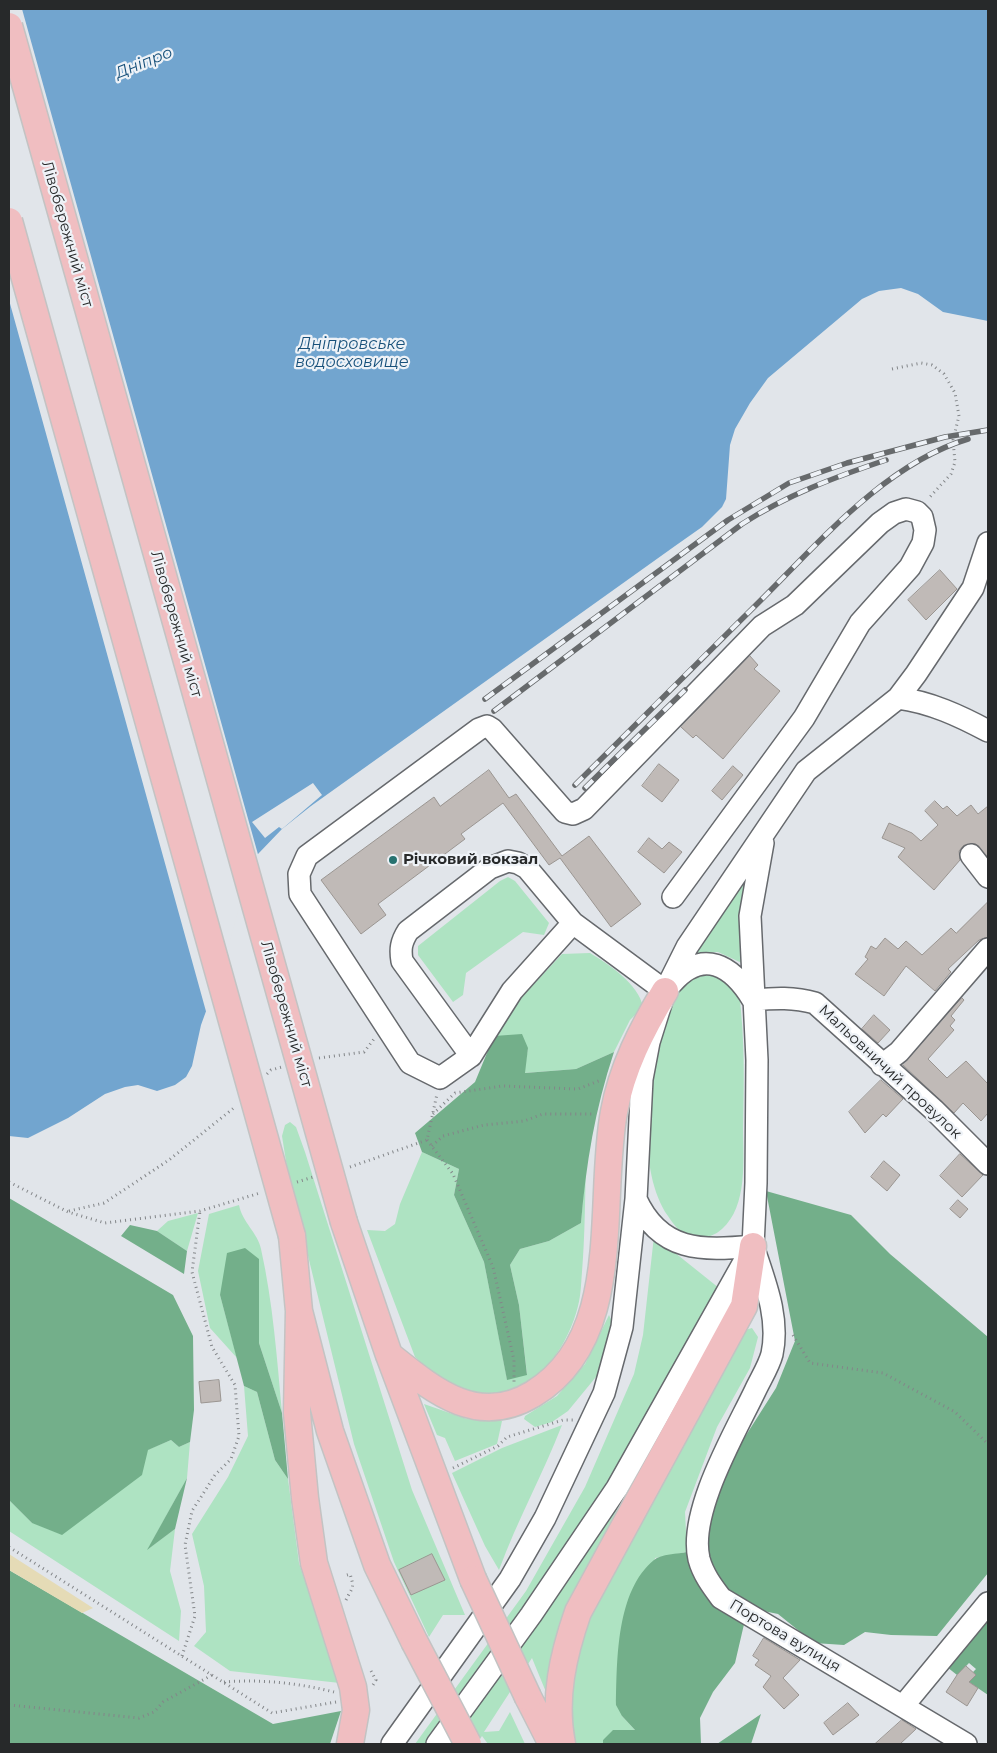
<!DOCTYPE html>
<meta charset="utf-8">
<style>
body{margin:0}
#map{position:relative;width:997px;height:1753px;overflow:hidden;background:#e1e5ea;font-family:Montserrat,sans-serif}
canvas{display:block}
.frame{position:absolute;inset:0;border:10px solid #27292a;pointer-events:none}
</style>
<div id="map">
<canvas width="997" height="1753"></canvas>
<div class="frame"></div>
</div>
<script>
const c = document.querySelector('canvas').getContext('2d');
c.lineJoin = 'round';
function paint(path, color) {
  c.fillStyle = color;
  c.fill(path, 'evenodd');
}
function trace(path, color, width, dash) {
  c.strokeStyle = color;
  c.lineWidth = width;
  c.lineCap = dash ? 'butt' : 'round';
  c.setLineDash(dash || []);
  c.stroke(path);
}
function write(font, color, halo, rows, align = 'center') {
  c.font = font + ' Montserrat,sans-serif';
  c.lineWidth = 4.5;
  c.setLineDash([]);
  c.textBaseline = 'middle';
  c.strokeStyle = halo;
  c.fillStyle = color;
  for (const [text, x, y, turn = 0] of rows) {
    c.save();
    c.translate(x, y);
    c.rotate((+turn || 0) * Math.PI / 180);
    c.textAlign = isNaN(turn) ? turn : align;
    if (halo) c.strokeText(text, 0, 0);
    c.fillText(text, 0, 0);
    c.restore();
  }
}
paint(new Path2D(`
 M747,869l-3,95 -26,-12 -25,2z
 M508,877l7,4 34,42 -5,12 -21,-3 -57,41 -3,22 -10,7 -35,-47v-9l82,-65z
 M590,953c18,11 49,31 53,54l-13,13 -16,32 -38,17 -52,4 4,-25 -34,-12 14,-24 54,-58z
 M707,973l17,6 15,13c6,49 5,88 4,136 0,32 5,78 -21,101 -10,9 -21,10 -32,7 -10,-3 -17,-12 -22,-20 -31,-45 -22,-131 -6,-181 9,-30 10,-54 45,-62z
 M290,1122l6,5 9,25 107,338 53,125h-22l-14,22 -35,-75 -40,-118 -66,-270 -6,-38 3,-11z
 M422,1152l37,17 -5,26 30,67 23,117 20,-5 -8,-69 -9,-40 10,-16 29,-8 32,-18 5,-61c-1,37 -1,73 -4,110 -1,11 -1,23 -4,34 -9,37 -36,79 -75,88 -19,5 -56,-9 -72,-21 -5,-4 -10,-11 -16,-16l-48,-127 18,1 10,-7 5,-20z
 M239,1205c3,17 19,28 22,44 12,54 16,109 21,164l-23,-70v-84l-39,36 17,63 -27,-30 -12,-57 11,-57z
 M198,1213l-11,38 -30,-20 11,-10z
 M654,1236l65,52 -128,227 -161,229h-15l111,-153 59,-104 49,-113 9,-39z
 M728,1305l-180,392 -16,-39 -48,74 15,-1 11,-19 15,32h-37l-6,-8 -5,8h-30l125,-168 33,-52z
 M609,1315l4,9 -8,42 -37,45 -16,11 -17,5 -11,-8 1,-3 32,-20 28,-32z
 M752,1328l6,9 -8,31 -33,59 -32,85 2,40 -32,6 -33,158 13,14 -32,10v4h-30l-4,-37 7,-48 19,-53 150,-276z
 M244,1386l13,6 18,68 13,19 11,84 41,120 -110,-12 -36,-25 12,-14 -2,-46 -12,-52 36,-57 20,-41z
 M424,1404l43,15 35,2 -5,23 -42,17 -10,-23 -8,-3z
 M562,1425c-19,49 -45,96 -63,145l-14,-24 -33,-73 50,-25z
 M171,1440l8,7 11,-5 -3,36 -39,71 27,-20 -5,42 11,40 -2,30 -170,-110v-31l23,23 115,-73z`), '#aee3c2');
paint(new Path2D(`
 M522,1034l6,14 -3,25 51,-4 38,-17c-19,57 -28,112 -33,171l-32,18 -29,8 -10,16 9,40 8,70 -20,5 -23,-118 -30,-67 5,-26 -37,-17 -7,-19 60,-51 19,-46z
 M766,1191l85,24 39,39 98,83v236l-51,63 -46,-1 -26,-3 -21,13 -30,-2 -36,-29 -29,-6 -26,-19 -16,-38 -1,-35 16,-43 54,-85 19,-47z
 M9,1198l164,97 20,41 1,74 -4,32 -11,5 -8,-7 -23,10 -6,25 -80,60 -30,-12 -23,-23z
 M130,1225l27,6 30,20 -3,23 -63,-38z
 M245,1248l14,11v84l23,70 6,66 -13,-19 -18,-68 -13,-6 -24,-91 7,-42z
 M187,1478l-12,51 -28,21z
 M687,1552l9,26 49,42 -10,43 -22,29 -13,26 1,26h-98v-4l10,-10h22l-13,-14 -6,-11c1,-45 0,-114 38,-145 7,-6 24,-6 33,-8z
 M9,1570l264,154 68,-13 -11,33h-321z
 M988,1619v76l-19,-13 7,-7 -3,-3 3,-3 -7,-6 -12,12 -10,-8z
 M761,1714l-10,30h-34z`), '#73af8a');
paint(new Path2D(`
 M9,1554l84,54 -11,5 -73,-43z`), '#e5dbb6');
paint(new Path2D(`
 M9,9h979v312l-45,-9 -25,-18 -17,-6 -22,3 -17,8 -94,79 -18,25 -15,26 -5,16 -4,54 -4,8 -20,20 -27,19 -364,260 -29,23 -24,25 -15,27 -26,100 -16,44 -9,41 -6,11 -11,8 -18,6 -19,-6 -13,2 -20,7 -37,24 -40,20 -19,-2z`), '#72a5cf');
paint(new Path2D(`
 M9,9h13l237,849 -13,24 -27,99 -12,34 -198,-715z
 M313,783l9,12 -40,34 -3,-2 -14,11 -13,-16z`), '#e1e5ea');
const building = new Path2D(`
 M940,570l17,19 -31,31 -18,-20z
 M750,656l8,9 -4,4 26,22 -57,68 -27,-24 -3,3 -12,-11z
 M659,764l20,16 -17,22 -20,-16z
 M733,766l10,9 -21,25 -10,-9z
 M489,770l20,28 7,-4 46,62 27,-20 52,68 -30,23 -51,-69 -11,7 -46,-62 -42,31 4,5 -87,65 8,11 -25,19 -40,-54 113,-83 6,9z
 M935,801l8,8 4,-3 10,10 14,-11 7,9 10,-8v51l-12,-13 -12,1 -5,6 1,9 -26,30 -36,-33 7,-9 -23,-10 7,-15 23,10 9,8 17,-16 -13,-14z
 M649,838l13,11 7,-7 13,10 -18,21 -26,-21z
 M988,902v35l-9,3 -31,29 3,3 -16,19 -29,-25 -22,30 -29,-22 13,-15 -3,-2 6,-11 5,3 9,-11 13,11 8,-8 16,14 29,-27 5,5z
 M962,998l2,2 -13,16 4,4 -5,6 4,4 -26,29 19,19 19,-17 22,23v29l-7,8 -18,-18 -9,10 -51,-48z
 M874,1015l16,15 -12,13 -16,-14z
 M881,1080l22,19 -17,18 -3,-3 -18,19 -16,-21z
 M960,1154l23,21 -21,22 -22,-21z
 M884,1161l16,14 -13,16 -16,-14z
 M958,1200l10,9 -8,9 -10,-9z
 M219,1380l2,21 -20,2 -2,-21z
 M432,1554l13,26 -34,15 -12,-25z
 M764,1638l36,22 -17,18 16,17 -15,14 -21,-22 8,-11 -16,-11 4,-5 -6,-4z
 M966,1666l10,9 -7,7 9,6 -11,18 -21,-14 11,-17z
 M848,1703l11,12 -26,20 -9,-12z
 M902,1720l14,9 -16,15h-25z`);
paint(building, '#c0bab7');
trace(building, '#9a9591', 1);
const minor = new Path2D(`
 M898,698c32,4 62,18 90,33
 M971,855l17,22
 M508,861l10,2 9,5 46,55 -61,68 -41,65 -69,-95c-2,-12 -1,-19 6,-30l82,-63z
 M573,923l92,68
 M672,983c31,-35 60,-18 81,17
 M753,1000c22,-2 41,-3 62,3l119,107 54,54
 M471,1056l-31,22 -30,-15 -110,-169 -1,-20 8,-18 172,-127 8,-3 5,3 73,83 8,2 11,-5 178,-183 33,-21 85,-82 14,-10 12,-4 11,3 5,5 3,13 -2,13 -13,24 -50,56 -56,95 -131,179
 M882,1065l17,-13 89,-103
 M636,1199c24,53 66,52 117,47 11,34 27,71 19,108 -3,12 -12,26 -17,37 -20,42 -67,121 -56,168 4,15 13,27 22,39l245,146
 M903,1706l85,-103
 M392,1744l118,-165 35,-61 59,-125 18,-66 14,-128 6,-120 7,-37 16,-51 22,-44 119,-176 92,-73 18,-24 57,-86 15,-45
 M437,1744l94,-129 86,-127 136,-242 3,-63 1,-123 -7,-144 13,-73`);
const major = new Path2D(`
 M344,1222l45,133 84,224
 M292,1236l7,75 31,120 47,134 37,76
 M299,1311l-2,102 8,85 9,65 39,124 3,23 -6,34
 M389,1355c44,35 88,73 144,39 93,-56 64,-192 81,-282 8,-44 28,-83 51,-121
 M528,1697l24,47
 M562,1744c-9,-45 1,-89 16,-132l166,-306 9,-60`);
trace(minor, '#66696d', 24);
trace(major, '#c3c3c3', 29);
trace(new Path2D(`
 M892,369l29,-6 11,2 12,9 11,19 4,23 -6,24 2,22 -4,12 -23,25
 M319,1058l45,-6 10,-13
 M267,1074l4,-4 11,-3
 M433,1114l22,-21 47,-7 76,3 23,-9
 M427,1140l26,34 40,93 21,93v22
 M432,1146l11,-10 41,-11 40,-4 19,-7h52
 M350,1167l77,-27 10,-46
 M9,1182l59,30 37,11 95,-12 60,-18
 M297,1182l16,-5
 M69,1211l35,-8 65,-43 66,-53
 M793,1335l17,28 73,10 72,39 33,32
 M453,1468l45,-22 9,-9 56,-17h10
 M9,1547l263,166 64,-11
 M346,1600c6,-13 9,-11 4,-26l-3,1
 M182,1656l13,-40 -10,-71 7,-34 23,-36 16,-16 8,-23 -4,-51 -23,-38 -20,-75 8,-61
 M371,1671l5,9 -3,5
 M224,1682c37,-3 74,1 110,10
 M9,1705l130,13 15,-6 9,-10 49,-27`), '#838689', 3, [1, 4]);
trace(minor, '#fff', 21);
trace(major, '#f0bec1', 26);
const rail = new Path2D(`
 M485,699l243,-179 61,-37 58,-20 98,-26 43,-7
 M494,711l248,-187c45,-29 93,-47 144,-64
 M575,785c60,-60 120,-120 180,-179 61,-60 129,-142 213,-167
 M585,788l100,-98`);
trace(rail, '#676a6c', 5.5);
trace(rail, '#eef2f7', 4, [11]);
const majorBridge = new Path2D(`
 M9,26l335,1196
 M9,221l283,1015
 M473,1579l55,118
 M414,1641l54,103`);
trace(majorBridge, '#c3c3c3', 29, []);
trace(majorBridge, '#f0bec1', 26);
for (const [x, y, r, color] of [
 [393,860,5,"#277270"]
]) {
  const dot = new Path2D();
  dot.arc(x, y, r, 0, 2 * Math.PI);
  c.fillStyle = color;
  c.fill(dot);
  trace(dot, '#eef2f7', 2);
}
write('15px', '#27292a', '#eef2f7', [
 ["Лівобережний міст",67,234,74],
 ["Лівобережний міст",176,624,74],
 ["Лівобережний міст",286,1014,74],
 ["Мальовничий провулок",890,1072,43],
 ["Портова вулиця",785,1636,31]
]);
write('bold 15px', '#27292a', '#eef2f7', [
 ["Річковий вокзал",403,860]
], 'left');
write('italic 16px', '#17507a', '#eef2f7', [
 ["Дніпро",144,63,-22],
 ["Дніпровське",352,344],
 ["водосховище",352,362]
]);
</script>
